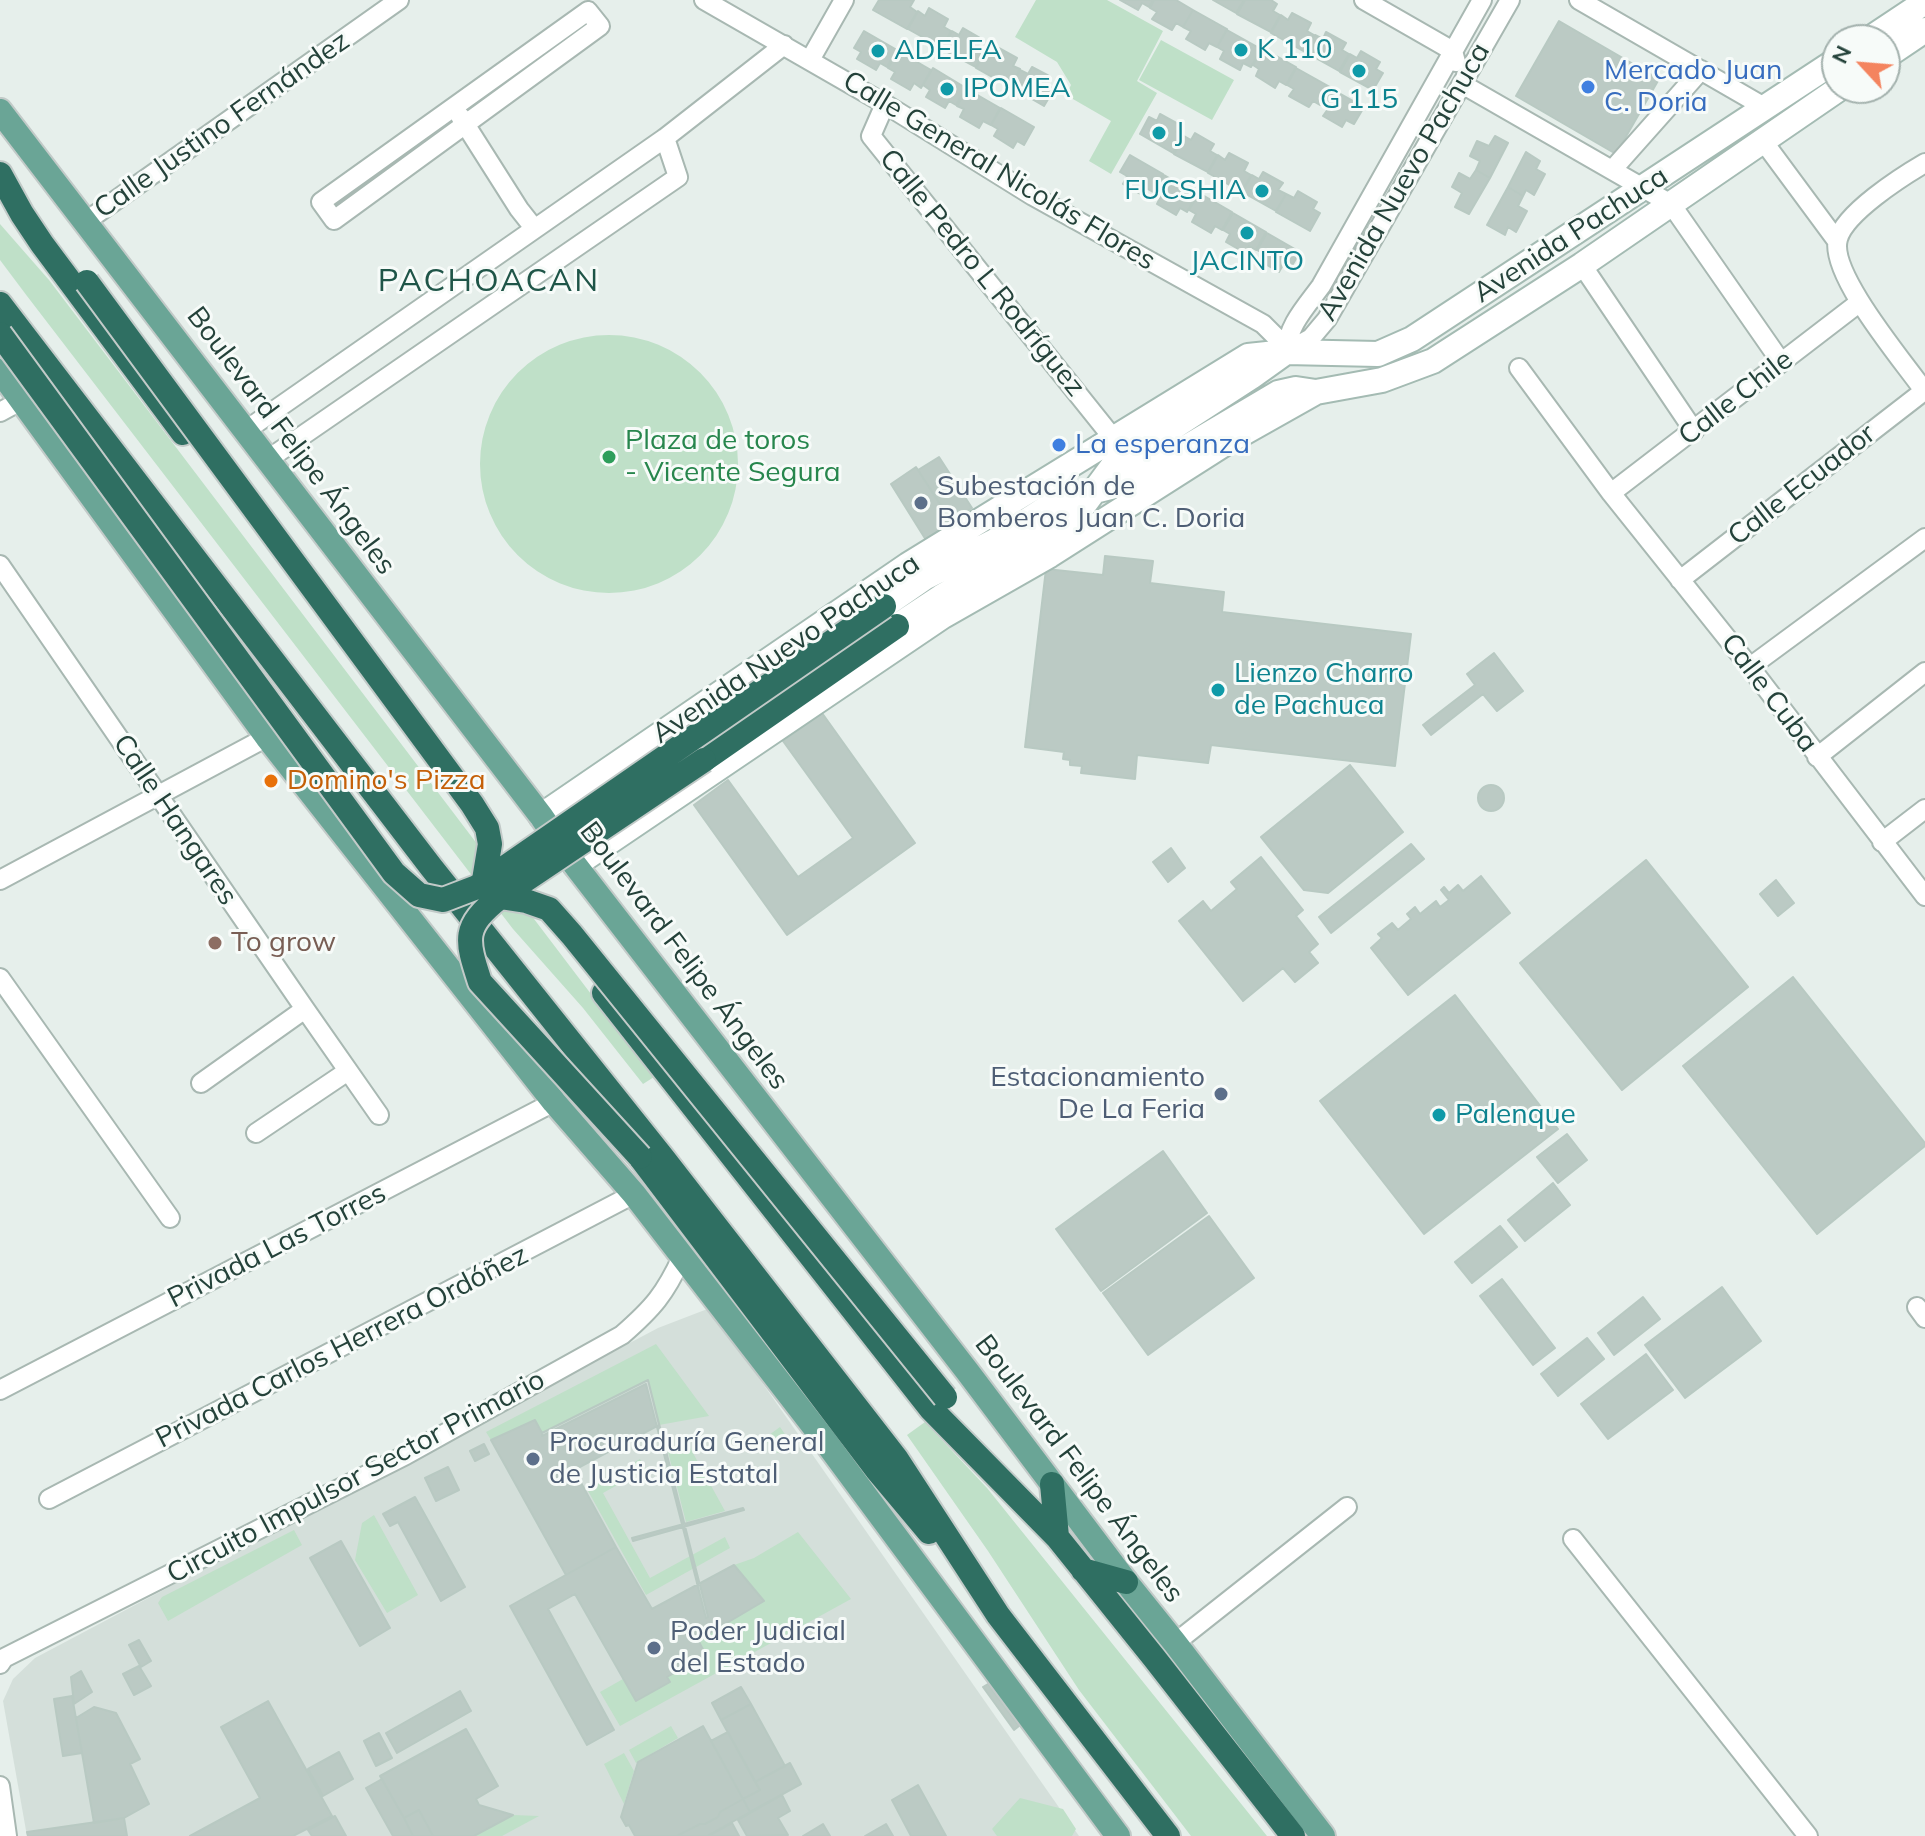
<!DOCTYPE html>
<meta charset="utf-8">
<style>
body{margin:0}
#map{position:relative;width:1925px;height:1836px;overflow:hidden;background:#e6efeb;font-family:Mulish,sans-serif}
canvas{display:block}
.north{position:absolute;left:1821px;top:24px;width:80px;height:80px;box-sizing:border-box;background:#f7fbf9;border:2px solid #a3b1ad;border-radius:50%;rotate:296deg;font-size:22px;font-weight:700;line-height:32px;text-align:center;color:#24423a}
.north::after{content:'';display:block;margin:auto;width:28px;height:36px;background:#f4845f;clip-path:polygon(50% 0,100% 100%,50% 72%,0 100%)}
</style>
<div id="map">
<canvas width="1925" height="1836"></canvas>
<div class="north">N</div>
</div>
<script>
const c = document.querySelector('canvas').getContext('2d');
c.lineJoin = 'round';
function paint(path, color) {
  c.fillStyle = color;
  c.fill(path, 'evenodd');
}
function trace(path, color, width, dash) {
  c.strokeStyle = color;
  c.lineWidth = width;
  c.lineCap = dash ? 'butt' : 'round';
  c.setLineDash(dash || []);
  c.stroke(path);
}
function write(font, color, halo, rows, align = 'center') {
  c.font = font + ' Mulish,sans-serif';
  c.lineWidth = 6;
  c.setLineDash([]);
  c.textBaseline = 'middle';
  c.strokeStyle = halo;
  c.fillStyle = color;
  for (const [text, x, y, turn = 0] of rows) {
    c.save();
    c.translate(x, y);
    c.rotate((+turn || 0) * Math.PI / 180);
    c.textAlign = isNaN(turn) ? turn : align;
    if (halo) c.strokeText(text, 0, 0);
    c.fillText(text, 0, 0);
    c.restore();
  }
}
paint(new Path2D(`
 M710,1308l369,528h-1052l-24,-135 10,-22 22,-21 623,-330z`), '#d4dfda');
paint(new Path2D(`
 M1036,0h71l56,31 -26,50 20,12 -46,81 -22,-13 22,-40 -45,-26 5,-10 -14,-23 -42,-25z
 M1161,40l73,40 -22,40 -73,-40z
 M0,224l49,56 605,797 -11,7 -60,-76 -70,-79 -486,-633 -27,-36z
 M480 464a129 129 0 1 1 258 0a129 129 0 1 1-258 0Z
 M656,1344l53,72 -50,9 -11,-45 -106,53 -7,-13 -44,20 -5,-8z
 M925,1422l62,66 280,348h-76l-112,-146 -91,-139 -81,-116z
 M780,1427l13,19c-8,5 -12,9 -22,5l-4,-10 2,-6z
 M688,1444l37,67 -39,11 -19,-74z
 M640,1459l6,10 -43,24 47,85 75,-41 5,11 -84,47 -59,-106z
 M374,1515l44,80 -31,18 -32,-53 7,-37z
 M294,1530l8,15 -134,76 -10,-18 4,-6z
 M798,1532l53,67 -231,127 -20,-34 23,-13 14,22 32,-19 -2,-5 39,-21 -8,-16 66,-39 -30,-36 20,-7z
 M671,1726l7,12 -42,25 -7,-13z
 M624,1753l10,18 -10,33 -20,-40z
 M1020,1798l43,11 13,20 -4,7h-75l-5,-7z
 M513,1815l26,1 -37,20h-28z`), '#bfe0c8');
const building = new Path2D(`
 M879,0h35l-4,7 7,5 -10,17 -34,-19z
 M1120,0h33l-4,7 -7,-4 -4,7z
 M1154,0h22l17,10 -10,17 -7,-4 -4,7 -20,-11 5,-7 -7,-4z
 M1213,0h31l-8,13z
 M1245,0h26l6,4 -4,7 7,4 -9,17 -34,-18z
 M929,8l19,11 -4,8 7,4 -9,17 -34,-19 10,-18 7,5z
 M1193,10l34,19 -10,18 -8,-4 -4,7 -19,-11 5,-8 -8,-4z
 M1292,13l19,10 -4,8 7,4 -9,17 -34,-19 10,-18 7,5z
 M1559,21l100,58 -43,75 -100,-58z
 M963,28l19,11 -4,7 7,4 -9,17 -34,-18 10,-18 7,4z
 M1227,30l34,19 -10,18 -8,-4 -3,7 -20,-11 4,-8 -7,-4z
 M864,31l33,19 -10,17 -7,-4 -4,7 -19,-11 4,-7 -7,-4z
 M1326,32l20,11 -4,7 7,4 -10,17 -34,-19 10,-17 8,4z
 M997,47l20,11 -4,8 7,3 -10,18 -34,-19 10,-18 7,4z
 M1262,48l34,19 -10,18 -7,-4 -4,7 -19,-12 3,-7 -6,-4z
 M898,51l33,19 -10,18 -7,-5 -4,7 -19,-11 4,-7 -7,-4z
 M1361,51l19,11 -4,7 7,4 -10,17 -33,-18 10,-18 7,4z
 M1032,67l19,10 -4,8 7,4 -10,17 -33,-19 9,-17 8,4z
 M933,68l33,20 -10,17 -7,-4 -4,7 -19,-11 4,-7 -7,-5z
 M1296,68l34,19 -10,18 -7,-4 -4,6 -20,-11 5,-7 -7,-4z
 M1330,88l34,19 -10,17 -8,-4 -4,7 -19,-11 5,-7 -8,-5z
 M967,89l33,19 -9,17 -8,-4 -4,7 -19,-11 4,-8 -7,-3z
 M1001,108l33,19 -10,18 -7,-4 -4,7 -19,-12 4,-7 -7,-4z
 M1160,114l20,11 -4,7 7,4 -10,17 -33,-19 9,-17 8,4z
 M1195,133l19,11 -4,7 7,4 -9,17 -34,-18 10,-18 7,4z
 M1495,136l13,7 -18,35 -14,-8 4,-9 -10,-5 7,-15 12,5z
 M1526,152l14,9 -4,8 9,5 -11,21 -8,-5 -3,6 -15,-9z
 M1229,153l19,10 -4,8 7,4 -9,17 -34,-19 10,-18 7,5z
 M1130,155l33,19 -10,18 -7,-4 -4,7 -19,-11 4,-8 -7,-4z
 M1476,170l14,8 -21,36 -14,-7 7,-14 -10,-6 7,-14 11,6z
 M1263,172l20,11 -5,7 8,4 -10,17 -34,-19 10,-17 7,4z
 M1164,175l33,19 -10,18 -7,-4 -4,7 -19,-11 4,-8 -7,-4z
 M1508,187l15,9 -5,10 9,5 -11,21 -8,-5 -3,8 -18,-10z
 M1298,191l19,11 -4,7 7,4 -10,18 -34,-19 10,-18 8,4z
 M1199,193l33,19 -10,18 -7,-4 -4,7 -19,-11 4,-8 -7,-4z
 M1233,213l33,19 -10,18 -7,-4 -4,7 -19,-11 4,-8 -7,-4z
 M1267,233l33,19 -10,17 -7,-4 -4,7 -19,-11 4,-7 -7,-4z
 M939,457l33,51 -21,13 -33,-51z
 M916,467l36,56 -26,17 -35,-56z
 M1105,556l48,5 -3,22 74,9 -2,20 189,22 -16,132 -184,-21 -3,18 -71,-8 -2,24 -54,-6 1,-7 -12,-1v-5l-7,-1 1,-7 -39,-5 21,-178 57,6z
 M1494,653l29,38 -26,20 -14,-17 -52,41 -8,-10 52,-40 -8,-11z
 M822,713l93,130 -128,92 -93,-130 34,-25 70,97 55,-39 -70,-97z
 M1350,765l53,67 -75,61 -24,-3 -43,-53z
 M1478 798a13 13 0 1 1 26 0a13 13 0 1 1-26 0Z
 M1411,844l13,15 -93,74 -12,-16z
 M1171,848l14,20 -17,14 -15,-20z
 M1261,857l42,53 -7,6 22,28 -9,8 9,11 -23,19 -12,-14 -40,33 -64,-80 24,-20 8,10 26,-22 -6,-7z
 M1646,860l102,127 -126,103 -102,-127z
 M1481,876l29,37 -102,82 -37,-47 11,-10 -4,-4 14,-11 6,7 13,-11 -4,-5 8,-7 5,7 16,-13 4,6 9,-7 -8,-10 3,-3 5,6 9,-8 5,6z
 M1776,880l18,23 -16,13 -18,-22z
 M1793,977l132,166v3l-108,88 -134,-168z
 M1455,995l103,134 -134,105 -104,-133z
 M1567,1134l20,26 -29,23 -21,-26z
 M1163,1151l44,62 -106,78 -45,-62z
 M1553,1183l17,22 -45,36 -17,-21z
 M1209,1216l45,62 -106,77 -45,-62z
 M1500,1226l17,21 -45,36 -17,-21z
 M1502,1279l53,69 -22,17 -53,-69z
 M1722,1287l39,54 -76,57 -40,-53z
 M1643,1297l17,22 -46,36 -16,-22z
 M1587,1338l17,21 -46,37 -17,-22z
 M1646,1354l27,36 -65,49 -27,-35z
 M648,1380l11,45 -85,45 42,77 -50,28 -75,-135 44,-20 7,13z
 M648,1380l60,237 -2,1 -60,-234 -104,52v-3z
 M484,1444l5,10 -14,7 -5,-10z
 M448,1467l11,23 -23,11 -11,-23z
 M415,1497l50,90 -24,14 -43,-79 -8,4 -7,-12z
 M743,1508l1,2 -111,31 -1,-3z
 M341,1541l49,87 -30,18 -50,-88z
 M616,1547l36,62 82,-44 30,36 -66,39 8,15 -39,22 3,5 -34,19 -61,-107 -27,15 66,121 -27,15 -77,-139z
 M139,1640l12,21 -10,6 -12,-22z
 M139,1666l12,20 -17,9 -11,-21z
 M81,1671l11,21 -18,12 -3,-27z
 M988,1684l31,42 -5,4 -31,-43z
 M741,1687l10,17 -30,16 -9,-17z
 M460,1691l11,20 -74,42 -11,-20z
 M72,1696l10,57 -19,3 -9,-57z
 M268,1701l64,115 -39,20h-103l70,-38 -39,-71z
 M751,1704l34,62 -30,16 -34,-62z
 M94,1707l22,6 24,46 -10,5 19,40 -25,14 -30,5 -18,-105z
 M703,1726l40,73 -23,13 -2,5 -13,7h-5l-23,12h-42l-6,-11 -3,1 -5,-9 17,-55z
 M466,1729l32,57 -22,13 3,6 34,10 -39,21h-41l-14,-26 -15,8 -24,-42z
 M728,1732l32,58 -17,9 -32,-58z
 M379,1733l13,25 -16,8 -12,-25z
 M339,1752l14,27 -30,17 -15,-27z
 M790,1763l11,21 -51,28 -7,-13 17,-9 -5,-8z
 M382,1779l22,39 9,18h-20l-27,-48z
 M918,1785l28,51h-35l-19,-36z
 M782,1795l8,16 -12,7 10,17 -41,1 -9,-16z
 M743,1799l7,13 -43,24h-30l23,-12h5l13,-7 2,-5z
 M419,1810l14,26h-20l-9,-18z
 M335,1816l11,20h-34l-4,-6z
 M124,1818l3,18h-99l-1,-4z
 M732,1823l7,13h-31z
 M823,1824l7,12h-27z
 M886,1824l7,12h-28z`);
paint(building, '#bbcac4');
trace(building, '#b8c9c2', 2);
const street = new Path2D(`
 M704,0l181,104 148,92 230,128 12,12 11,16
 M1364,0l89,51 3,11
 M1579,0l187,108
 M588,11l12,15 -266,194 -13,-18z
 M810,60l34,-60
 M1462,84l209,120 110,158
 M885,104l-14,32 242,302
 M460,116l59,93 15,19
 M1769,149l68,92
 M1925,163c-24,14 -80,50 -87,76 -10,34 66,123 87,153
 M1613,169l88,-99
 M85,222l314,-222
 M1582,265l112,166
 M1286,352l25,-14 16,-19 183,-319
 M1286,352c2,-27 19,-44 35,-66l161,-286
 M1519,368l92,125 139,174 175,229
 M0,412l22,-12
 M245,431l420,-293 119,-93
 M267,460l411,-283 -13,-39
 M1611,493l249,-191
 M0,565l305,444 74,106
 M1680,580l244,-189
 M1750,667l175,-129
 M1817,757l108,-85
 M1882,842l43,-33
 M0,880l267,-143
 M0,978l170,240
 M201,1083l104,-74
 M256,1133l92,-62
 M1917,1307l8,11
 M0,1390l554,-288
 M49,1499l585,-305
 M1573,1539l235,297
 M1175,1643l172,-136
 M0,1664l4,-6 402,-203 216,-120c31,-27 43,-41 60,-78
 M0,1786l7,50`);
const secondary = new Path2D(`
 M1868,40l57,-38
 M1885,57l40,-27
 M884,606l42,-29 67,-35 66,-42 67,-17 152,-90 18,-4 20,3 66,-12 51,-19 149,-96 258,-177
 M897,626l44,-29 131,-76 40,-54 139,-90 35,-25
 M541,816l367,-251 340,-209 38,-4 92,2 34,-15 425,-279
 M575,865l368,-249 107,-61 179,-114 87,-49`);
const primary = new Path2D(`
 M0,111l541,705 34,49 392,506 159,211 49,61 148,193
 M0,371l267,366 287,365 80,92 191,247 293,395`);
const highway = new Path2D(`
 M0,174l22,40 20,30 141,189
 M0,304l431,563 232,291 233,300 102,157 170,221
 M704,760l193,-134
 M604,993l327,416 126,128 98,122 138,177
 M640,1157l237,313 52,62
 M1052,1484l5,53
 M1083,1570l43,12`);
trace(street, '#a8b8b2', 22);
trace(secondary, '#a4bbb3', 28);
trace(primary, '#c2cac8', 28);
trace(highway, '#c2cac8', 28);
trace(street, '#fff', 18);
trace(secondary, '#fff', 24);
trace(primary, '#6aa596', 24);
trace(highway, '#2f6f62', 24);
const highwayBridge = new Path2D(`
 M87,282l385,522 15,24 3,16 -6,36
 M0,334l394,539 25,22 24,5 34,-13 407,-281
 M500,897l26,4 23,8 23,26 373,462
 M640,1157l-160,-175c-14,-43 -18,-55 20,-85l204,-137`);
trace(highwayBridge, '#c2cac8', 28, []);
trace(highwayBridge, '#2f6f62', 24);
for (const [x, y, r, color] of [
 [1241,50,8,"#0f9aa8"],
 [878,51,8,"#0f9aa8"],
 [1359,71,8,"#0f9aa8"],
 [1588,87,8,"#3f7fe0"],
 [947,89,8,"#0f9aa8"],
 [1159,133,8,"#0f9aa8"],
 [1262,191,8,"#0f9aa8"],
 [1247,233,8,"#0f9aa8"],
 [1059,445,8,"#3f7fe0"],
 [609,457,8,"#2e9e5b"],
 [921,503,8,"#5c6f8a"],
 [1218,690,8,"#0f9aa8"],
 [271,781,8,"#e8710a"],
 [215,943,8,"#8d6e63"],
 [1221,1094,8,"#5c6f8a"],
 [1439,1115,8,"#0f9aa8"],
 [533,1459,8,"#5c6f8a"],
 [654,1648,8,"#5c6f8a"]
]) {
  const dot = new Path2D();
  dot.arc(x, y, r, 0, 2 * Math.PI);
  c.fillStyle = color;
  c.fill(dot);
  trace(dot, '#f7fbf9', 3);
}
write('28px', '#0d838f', '#f7fbf9', [
 ["K 110",1257,50],
 ["ADELFA",894,51],
 ["IPOMEA",963,89],
 ["G 115",1359,100,"center"],
 ["J",1175,133],
 ["FUCSHIA",1246,191,"right"],
 ["JACINTO",1247,262,"center"],
 ["Lienzo Charro",1234,674],
 ["de Pachuca",1234,706],
 ["Palenque",1455,1115]
], 'left');
write('28px', '#366cbe', '#f7fbf9', [
 ["Mercado Juan",1604,71],
 ["C. Doria",1604,103],
 ["La esperanza",1075,445]
], 'left');
write('28px', '#24423a', '#f7fbf9', [
 ["Calle Justino Fernández",222,125,-35],
 ["Calle General Nicolás Flores",999,171,31],
 ["Avenida Nuevo Pachuca",1404,182,-60],
 ["Avenida Pachuca",1571,235,-33],
 ["Calle Pedro L Rodríguez",982,273,51],
 ["Calle Chile",1736,398,-38],
 ["Boulevard Felipe Ángeles",291,441,53],
 ["Calle Ecuador",1802,485,-38],
 ["Avenida Nuevo Pachuca",786,649,-34],
 ["Calle Cuba",1769,693,53],
 ["Calle Hangares",175,820,56],
 ["Boulevard Felipe Ángeles",684,956,53],
 ["Privada Las Torres",277,1246,-27],
 ["Privada Carlos Herrera Ordóñez",342,1347,-27],
 ["Boulevard Felipe Ángeles",1079,1469,53],
 ["Circuito Impulsor Sector Primario",356,1477,-28]
]);
write('28px', '#27864d', '#f7fbf9', [
 ["Plaza de toros",625,441],
 ["- Vicente Segura",625,473]
], 'left');
write('28px', '#4e5e75', '#f7fbf9', [
 ["Subestación de",937,487],
 ["Bomberos Juan C. Doria",937,519],
 ["Estacionamiento",1205,1078,"right"],
 ["De La Feria",1205,1110,"right"],
 ["Procuraduría General",549,1443],
 ["de Justicia Estatal",549,1475],
 ["Poder Judicial",670,1632],
 ["del Estado",670,1664]
], 'left');
write('28px', '#c56008', '#f7fbf9', [
 ["Domino's Pizza",287,781]
], 'left');
write('28px', '#785e54', '#f7fbf9', [
 ["To grow",231,943]
], 'left');
c.letterSpacing = '2px';
write('32px', '#1f5548', '#f7fbf9', [
 ["PACHOACAN",489,281]
]);
c.letterSpacing = '0px';
</script>
